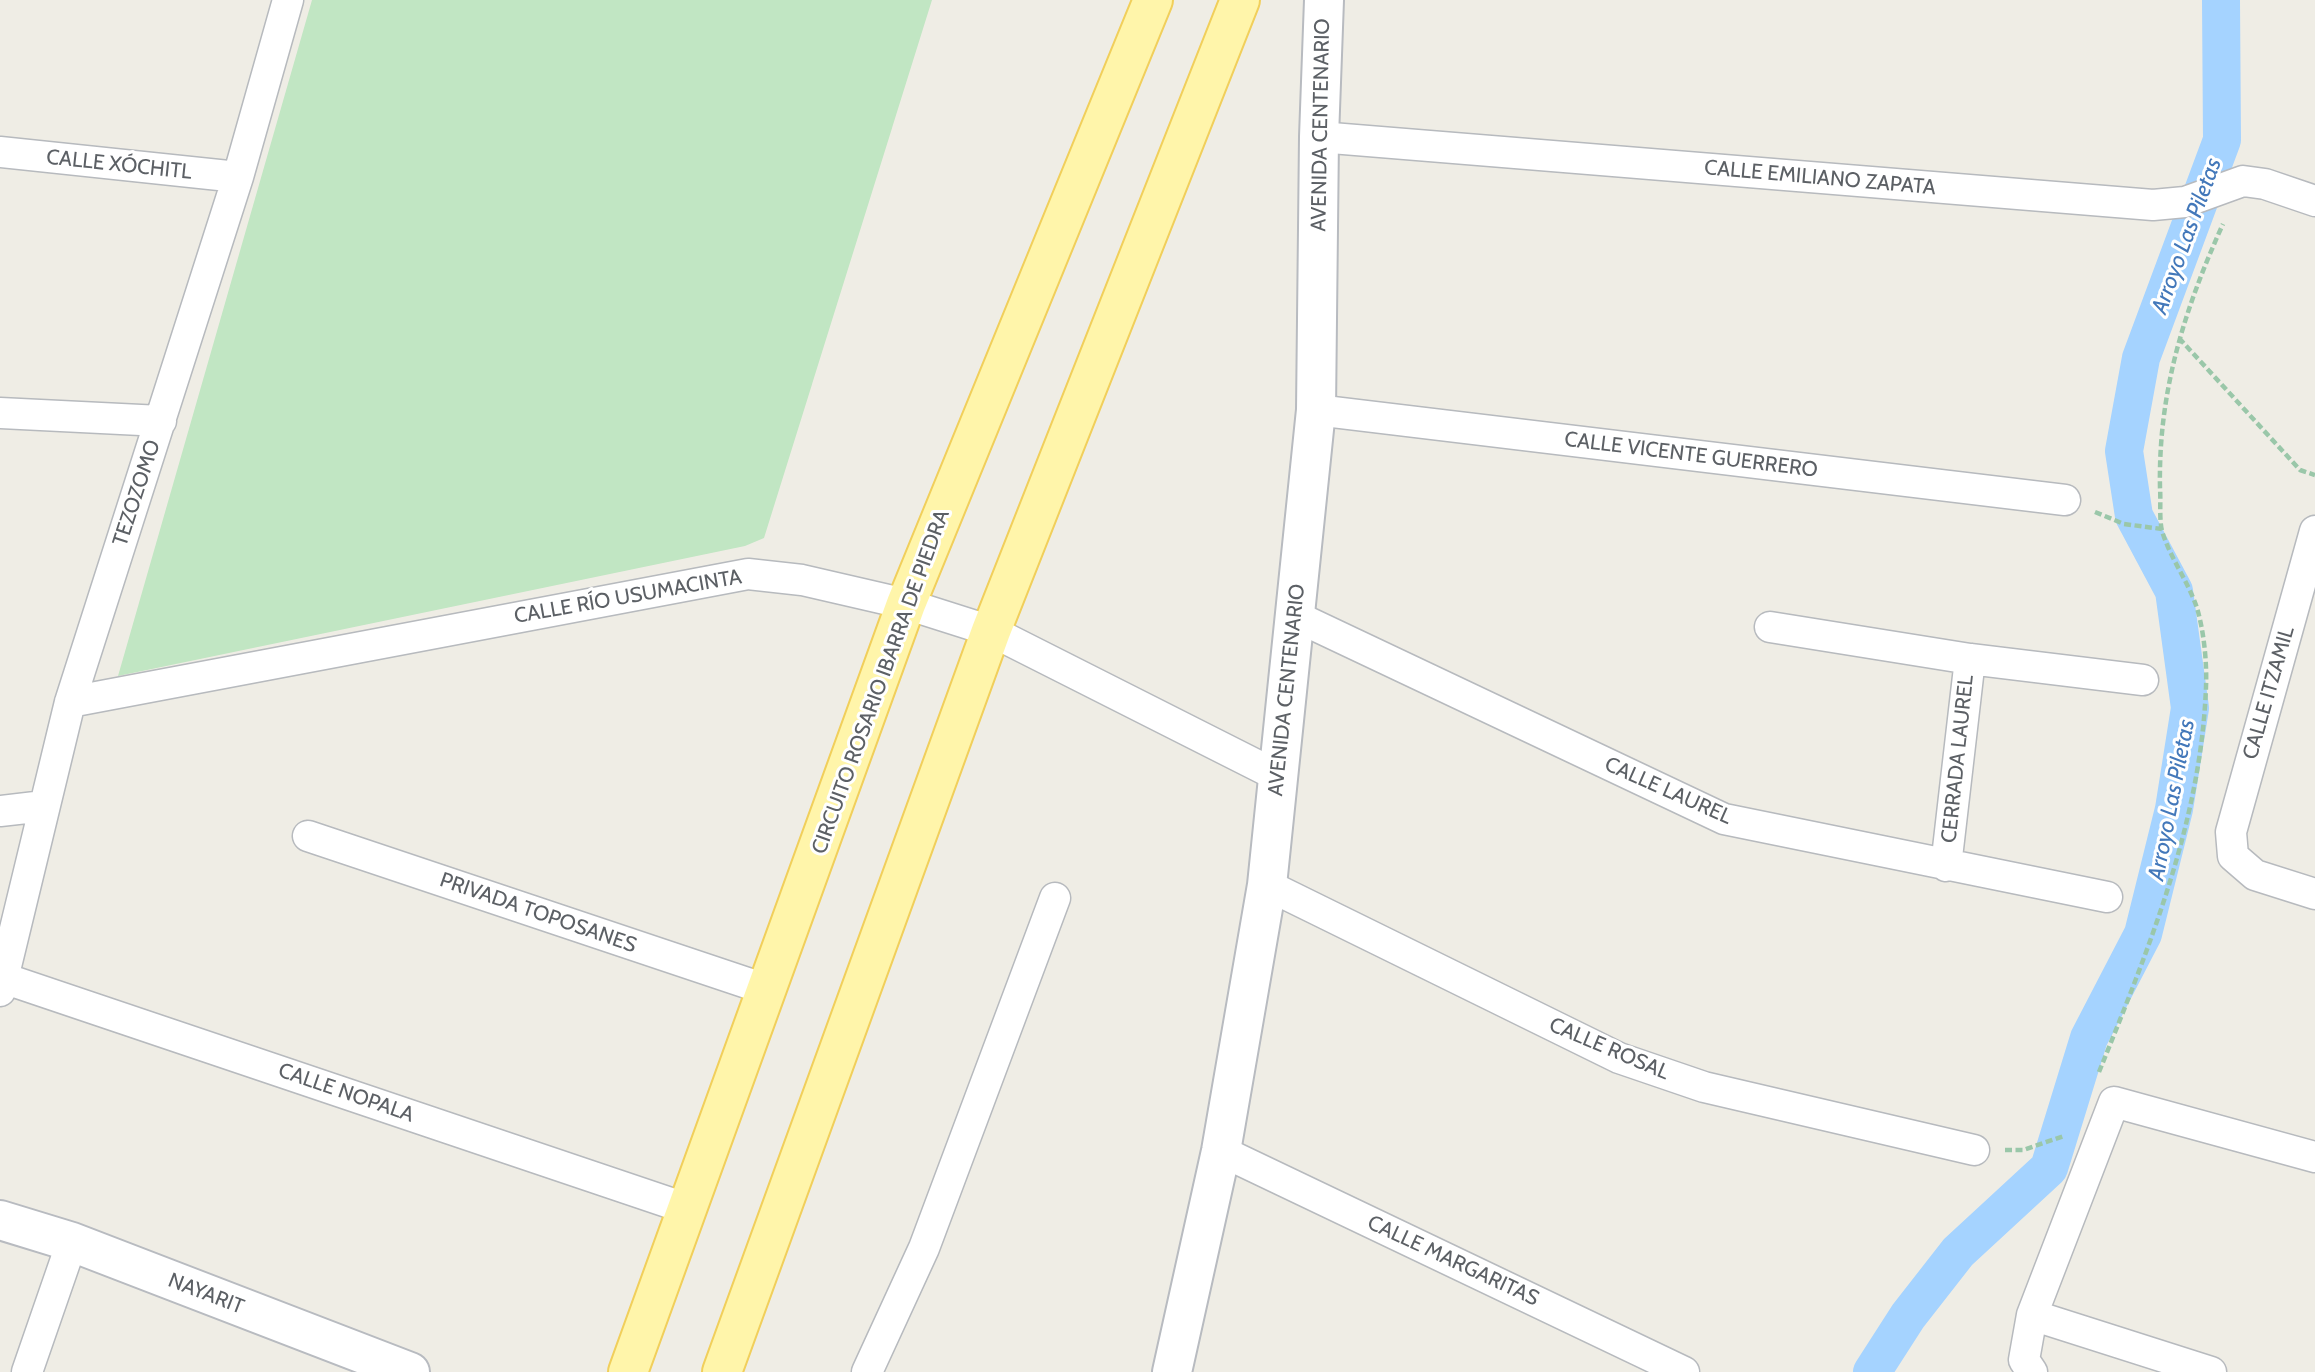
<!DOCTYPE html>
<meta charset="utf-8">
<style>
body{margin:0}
canvas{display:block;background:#efede5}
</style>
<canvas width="2315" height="1372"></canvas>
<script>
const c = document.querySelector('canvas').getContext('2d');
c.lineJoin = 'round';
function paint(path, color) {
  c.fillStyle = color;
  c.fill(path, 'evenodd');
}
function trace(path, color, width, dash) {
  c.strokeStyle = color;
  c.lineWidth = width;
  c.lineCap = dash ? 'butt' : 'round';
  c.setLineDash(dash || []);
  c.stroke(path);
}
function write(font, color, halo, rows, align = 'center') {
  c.font = font + ' Cabin,sans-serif';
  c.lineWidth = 6;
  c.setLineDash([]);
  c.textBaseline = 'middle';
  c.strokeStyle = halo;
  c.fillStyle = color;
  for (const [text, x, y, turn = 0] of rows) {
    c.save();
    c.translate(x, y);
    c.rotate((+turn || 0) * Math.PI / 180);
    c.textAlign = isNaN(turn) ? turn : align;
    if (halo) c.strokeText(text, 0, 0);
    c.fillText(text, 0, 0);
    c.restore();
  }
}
paint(new Path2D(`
 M312,0h620l-168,538 -19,8 -627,130z`), '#c1e6c3');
trace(new Path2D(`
 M1872,1372l36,-56 50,-64 91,-84 40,-130 54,-104 31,-125 16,-101 -16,-117 -40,-75 -10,-65 17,-93 81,-218 -1,-140`), '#a5d3ff', 38);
const street = new Path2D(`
 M1319,137l834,68 32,-3 58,-21 22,3 50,17
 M0,152l238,25
 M1316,410l749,90
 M0,413l161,8
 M2315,531l-84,301 2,24 22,19 60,19
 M1295,616l429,203 383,78
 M1770,627l200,32 173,21
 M70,702l678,-128 54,6 104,24 85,27 287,145
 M0,811l44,-5
 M308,836l460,154
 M1946,866l24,-207
 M1267,885l352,173 85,29 270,63
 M3,978l685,231
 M0,991l70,-289 168,-525 50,-177
 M1221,1151l463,221
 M2032,1315l179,57
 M27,1372l45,-130
 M867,1372l57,-124 131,-350
 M2032,1372l-8,-12 8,-45 82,-213 201,55`);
const secondary = new Path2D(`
 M0,1220l72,22 338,130
 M1172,1372l49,-221 46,-266 49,-475 3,-273 5,-137`);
const primary = new Path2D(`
 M628,1372l278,-768 247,-604
 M722,1372l269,-741 249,-631`);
trace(street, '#b7babe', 33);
trace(secondary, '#b8bbc0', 42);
trace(primary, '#f1cf5b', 42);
trace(new Path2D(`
 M2179,338l121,132 15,5
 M2095,512l29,12 38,5
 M2099,1072c50,-124 102,-250 107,-385 1,-25 -2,-55 -9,-79 -9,-27 -27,-50 -35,-77 -3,-13 -1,-29 -2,-43 -2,-95 24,-178 63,-264
 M2005,1150h18l41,-14`), '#9ac7a9', 4.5, [7, 3.5]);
trace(street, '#fff', 30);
trace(secondary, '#fff', 38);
trace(primary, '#fff5aa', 38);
write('21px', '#5c6065', '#fff', [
 ["AVENIDA CENTENARIO",1321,125,-89],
 ["CALLE XÓCHITL",119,165,6],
 ["CALLE EMILIANO ZAPATA",1820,178,5],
 ["CALLE VICENTE GUERRERO",1691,455,7],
 ["TEZOZOMO",137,493,-72],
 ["CALLE RÍO USUMACINTA",628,597,-10],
 ["CIRCUITO ROSARIO IBARRA DE PIEDRA",881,682,-70],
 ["AVENIDA CENTENARIO",1287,690,-84],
 ["CALLE ITZAMIL",2269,693,-74],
 ["CERRADA LAUREL",1958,759,-84],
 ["CALLE LAUREL",1668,791,24],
 ["PRIVADA TOPOSANES",538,913,19],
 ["CALLE ROSAL",1609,1049,23],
 ["CALLE NOPALA",346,1093,19],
 ["CALLE MARGARITAS",1453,1261,25],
 ["NAYARIT",206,1294,21]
]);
write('italic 23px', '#4378ba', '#fff', [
 ["Arroyo Las Piletas",2187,236,-70],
 ["Arroyo Las Piletas",2172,800,-79]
]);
</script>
